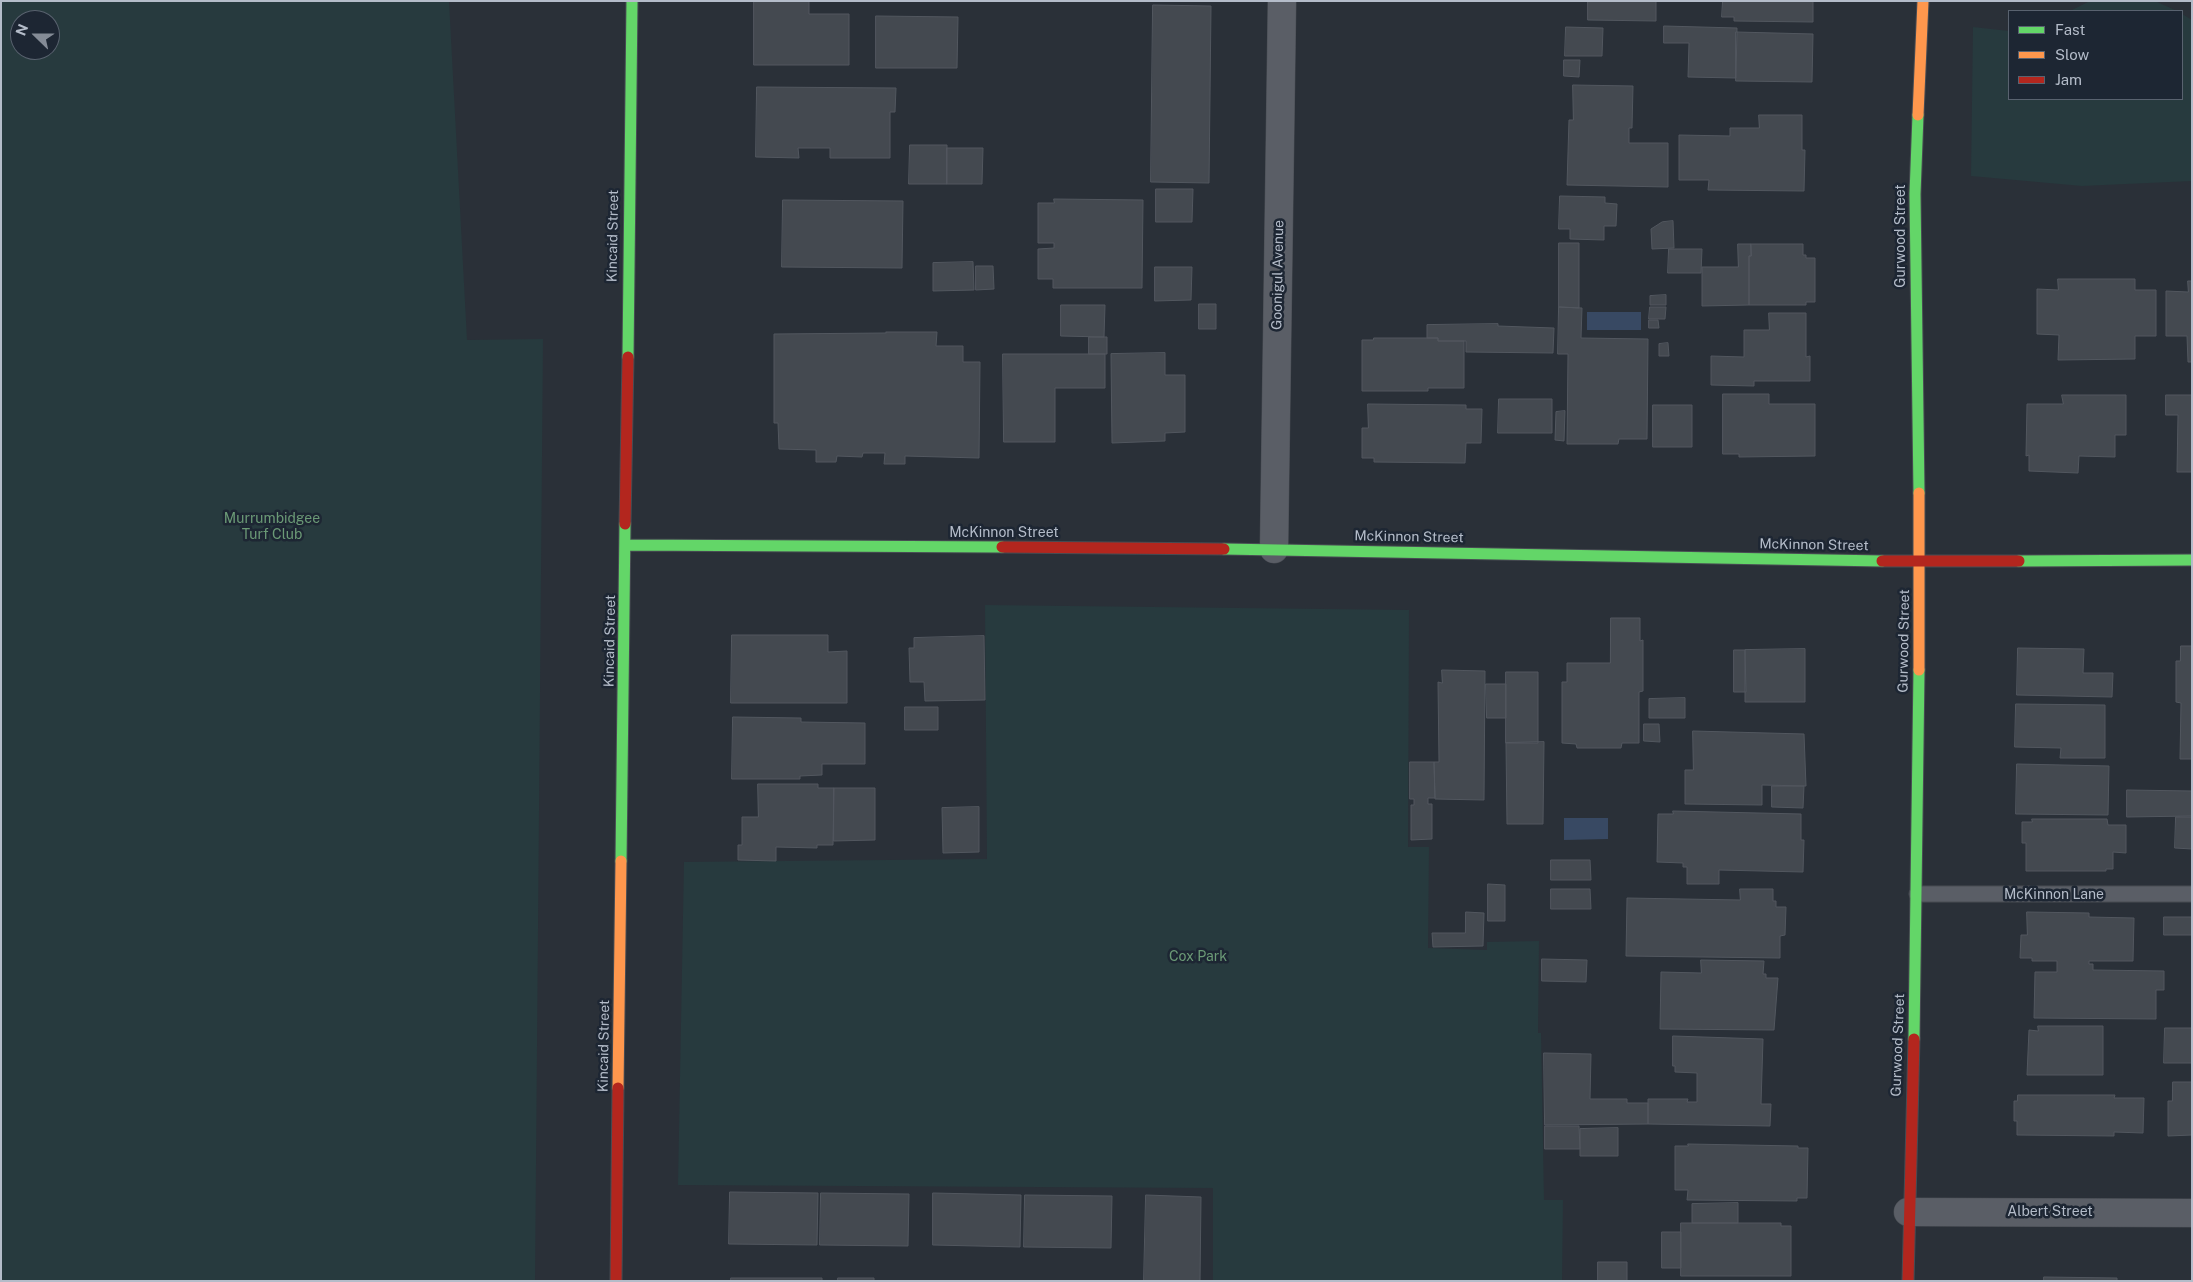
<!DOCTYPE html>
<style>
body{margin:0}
#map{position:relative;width:2193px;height:1282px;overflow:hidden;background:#2a3038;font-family:"Public Sans",sans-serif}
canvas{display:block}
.frame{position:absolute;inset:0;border:2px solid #b4bcc9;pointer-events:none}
.legend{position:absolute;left:2008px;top:10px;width:175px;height:90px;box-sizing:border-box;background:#1d2633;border:1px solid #59626f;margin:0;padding:6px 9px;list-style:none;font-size:15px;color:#b4bcc9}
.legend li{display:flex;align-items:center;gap:10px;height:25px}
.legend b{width:25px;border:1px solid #59626f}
.north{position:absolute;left:10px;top:10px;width:50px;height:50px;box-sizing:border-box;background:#1d2633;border:1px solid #59626f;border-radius:50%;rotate:292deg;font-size:14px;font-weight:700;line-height:20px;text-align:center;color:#b4bcc9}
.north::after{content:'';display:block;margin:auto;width:18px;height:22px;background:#848b96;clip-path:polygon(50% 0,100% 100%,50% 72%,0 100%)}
</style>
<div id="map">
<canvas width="2193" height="1282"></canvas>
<div class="frame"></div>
<ul class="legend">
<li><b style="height:6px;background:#63d668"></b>Fast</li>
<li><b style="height:6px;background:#ff974d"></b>Slow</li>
<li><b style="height:6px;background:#b3261e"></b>Jam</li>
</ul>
<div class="north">N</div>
</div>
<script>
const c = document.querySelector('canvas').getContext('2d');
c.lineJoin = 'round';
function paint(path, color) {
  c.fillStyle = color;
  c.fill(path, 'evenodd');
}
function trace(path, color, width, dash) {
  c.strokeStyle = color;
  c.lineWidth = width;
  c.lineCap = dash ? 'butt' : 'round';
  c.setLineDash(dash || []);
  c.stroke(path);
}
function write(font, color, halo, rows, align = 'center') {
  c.font = font + ' "Public Sans",sans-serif';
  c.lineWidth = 5;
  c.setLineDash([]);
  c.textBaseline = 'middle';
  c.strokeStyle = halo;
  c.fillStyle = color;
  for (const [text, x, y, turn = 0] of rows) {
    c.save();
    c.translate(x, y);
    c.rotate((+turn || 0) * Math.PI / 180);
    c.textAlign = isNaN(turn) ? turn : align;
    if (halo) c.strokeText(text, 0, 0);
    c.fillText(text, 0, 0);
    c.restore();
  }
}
paint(new Path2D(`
 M1,1h448l18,339 76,-1 -8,942h-534zM20,20h30v30h-30z
 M2090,1h65l22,10h-107z
 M2182,14l10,6v161l-110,5 -111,-10 2,-149 36,4v68h173z
 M985,605l424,5 -1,237h21l-1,101 59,2v-8l52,-1 -1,92h3l3,167h19l-1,81h-349v-93l-535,-3 6,-323 303,-3z`), '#273a3e');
paint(new Path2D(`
 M1587,312h54v18h-54z
 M1564,818h44v21l-44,1z`), '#384963');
const building = new Path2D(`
 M754,1h55v13h40v51h-95z
 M1588,1h68v20l-68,-1z
 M1723,1h90v21l-79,-1v-4h-12z
 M1153,5l58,1 -2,177 -58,-1z
 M876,16l82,1 -1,51h-81z
 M1664,26l73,2 -1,50 -48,-1 1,-34h-25z
 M1566,27l37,1 -1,28h-37z
 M1736,32l77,2 -1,48 -76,-1z
 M1564,60h16l-1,17 -15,-1z
 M1573,85l60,1 -1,42h-3v15h39v44l-101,-2 2,-65h4z
 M757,87l139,1 -1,24h-5v46h-60v-10h-32l1,10 -43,-1z
 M1759,115h43v35h3l-1,41 -96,-1 1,-10h-30v-45l51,1v-8h29z
 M910,145h37v39h-38z
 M947,148h36l-1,36h-35z
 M1156,189h37l-1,33h-36z
 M1560,196l45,1v6l12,1 -1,22h-12v14l-34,-1v-10h-11z
 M1054,199l89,1 -1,88h-89v-9h-15v-30l16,-1v-5h-16v-40h16z
 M783,200l120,1 -1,67 -120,-1z
 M1673,221l1,27 -22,1 -1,-20 11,-7z
 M1559,243h20v65l-20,-1z
 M1738,244h13v12h-2v49l-47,1v-39h36z
 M1751,244h52v11h3v3h9v44h-9v3h-57v-49h2z
 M1669,249h33l-1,24h-33z
 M973,262l1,28 -41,1v-28z
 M976,266h17l1,23 -18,1z
 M1155,267h37l-1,33 -36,1z
 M2058,279h77v11h21v46h-21v23l-77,1 1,-25 -22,-1v-45l21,1z
 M2188,281h4v81h-4l-1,-26h-21v-45l22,1z
 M1666,295v10h-16v-9z
 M1199,304h17v25h-17z
 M1061,305h44l-1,32 -43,-1z
 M1559,307l23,1 -1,30 67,1 -1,100h-28l-1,5h-51l1,-90h-10z
 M1650,307h16l-1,12h-16z
 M1769,313h37v44l4,-1v25h-56v5l-43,-1v-29l33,1v-27h25z
 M1649,320h9l1,8h-10z
 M1498,324v2l56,2 -1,25 -87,-1v-11h-28v-3h-11v-13z
 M886,332h51l-1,14h27v16h17l-1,96 -74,-2v8h-21l1,-11h-22l-1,4 -25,-1 -1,6h-20v-12l-37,-1 -1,-26h-4v-89l112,-1z
 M1089,337h18v17h-18z
 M1374,338h64v3h26v47h-36v3h-66v-51h11z
 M1668,343l1,13h-10v-12z
 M1165,353v22h20v57l-20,1v8l-53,2 -1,-89z
 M1003,354h102v34h-50v54h-51z
 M1723,394h46v10h46v52l-76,1v-3h-16z
 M2062,395h64v40h-11v22l-36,-1 -1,17 -49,-2v-16l-3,1 1,-52h36z
 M2166,395h26v77h-15l1,-57h-12z
 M1499,399h53v34h-54z
 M1368,404l98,1v4h16l-1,34h-15l-1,20 -91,-1v-4h-12v-30h6z
 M1653,405h39v42h-39z
 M1565,411l-1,30 -9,-1 1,-28z
 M1611,618h29v23l3,-1v51l-4,1v51h-17l-1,5h-44l-1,-4 -14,-1v-61h5v-19h43z
 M732,635h96v17l19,-1v52h-116z
 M984,636l1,64 -60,1 -1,-19h-14l-1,-34h5v-10z
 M2181,646h11v113h-12l1,-56 -5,-1v-41h4z
 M2018,648l66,1 -1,24h30l-1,24 -95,-2z
 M1805,649v53h-60v-52z
 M1734,650h11l1,42h-12z
 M1442,670l43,1 -1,129 -49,-1 -1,-37h5l-1,-80 4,1z
 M1506,672h32v71h-32z
 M1486,684h20v34h-19z
 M1685,698v20h-36v-19z
 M2016,704l89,1v53h-45l1,-10 -46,-1z
 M905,707h33v23h-33z
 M733,717l68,1v4l64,1v41h-43v11l-22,1v3h-68z
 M1644,724h15l1,18 -16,-1z
 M1693,731l111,3 2,52 -44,-1v20l-77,-1v-34h8z
 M1544,742l-1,82h-36l-1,-81z
 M1410,762h24l1,36h-7v6h4v35l-21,1v-35h3v-6h-4z
 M2017,764l92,2 -1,49 -92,-1z
 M758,784h60v4h16l-1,57h-16v3l-41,-1v14l-38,-1v-15h4v-28h16z
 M1772,786h32l-1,22 -31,-1z
 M834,788h41v52l-41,1z
 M2127,790l65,1v25l-65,1z
 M979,807v45l-36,1 -1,-45z
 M1673,811l128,3v26h3l-1,32 -84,-2v14h-32v-17h-4v-4l-26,-1 1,-48h15z
 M2176,817h16v32l-17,-1z
 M2032,819h75l1,6h18v28l-13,-1v17h-7v2h-80v-28h-4v-21h10z
 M1551,860h39l1,20h-40z
 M1488,884l17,1v36h-17z
 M1551,889h39l1,20h-40z
 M1740,889h33v12h3v6h10l-1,28 -5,1v22l-154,-2 1,-58 113,2z
 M1466,912l18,1 -1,33 -50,1 -1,-14h33z
 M2027,912l62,1v4l45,1 -1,43h-44v3h4v6l71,1v19h-8v29l-122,-1 1,-46h22v-11h-25v-3h-12l1,-23h6z
 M2164,917h28v18h-28z
 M1542,959l45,1 -1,22 -44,-1z
 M1701,960l63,1 -1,13h3v4h12l-4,52 -114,-1 1,-57 40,1z
 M2038,1026h65v49h-76l2,-45 9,1z
 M2165,1028h27v35h-28z
 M1673,1036l90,3 -2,65h10l-1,22 -122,-2v-25h40l-1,3h10v-29l-22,-1v-6h-2z
 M1544,1053l47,1 -1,45h37v4h21v21l-103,1z
 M2173,1082h19v53l-24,1v-35h4z
 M2018,1095h97l-1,3h30l-1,35 -29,-1v4l-97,-1v-14h-3v-20h3z
 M1545,1126h34l1,23h-35z
 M1618,1128v28h-38v-27z
 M1688,1144l110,2v2h10l-1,50h-10v3l-110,-1 1,-10h-13v-44h13z
 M730,1192l88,1 -1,52 -88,-1z
 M821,1193l88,1 -1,52 -88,-1z
 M933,1193l88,2 -1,52 -87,-2z
 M1025,1195l87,1 -1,52 -87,-1z
 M1146,1195l55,2 -1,84h-56z
 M1738,1203v20h-46v-19z
 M1681,1223h100v3h10v50h-110z
 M1662,1232h19v36h-19z
 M1598,1262h29v19h-29z
 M2044,1277l73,1v3h-73z
 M731,1278h91v3h-91z
 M838,1278h36v3h-36z`);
paint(building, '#444950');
trace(building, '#52575f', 1);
const lane = new Path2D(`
 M1917,894h275`);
const street = new Path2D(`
 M1274,549l8,-548
 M1908,1212l284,1`);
const fast = new Path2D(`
 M1918,115l-3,79 4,299
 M628,357l4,-356
 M626,545l376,2
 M1224,549l658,12
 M2019,561l173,-1
 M621,861l4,-337
 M1914,1039l5,-369`);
const slow = new Path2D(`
 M1918,115l5,-114
 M1919,670v-177
 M618,1088l3,-227`);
const jam = new Path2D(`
 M625,524l3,-167
 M1002,547l222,2
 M1882,561h137
 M616,1281l2,-193
 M1908,1281l6,-242`);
trace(lane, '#484c53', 17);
trace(street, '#484c53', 29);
trace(fast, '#484c53', 13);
trace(slow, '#484c53', 13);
trace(jam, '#484c53', 13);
trace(lane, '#5a5e66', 15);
trace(street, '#5a5e66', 28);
trace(fast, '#63d668', 11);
trace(slow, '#ff974d', 11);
trace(jam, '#b3261e', 11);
write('14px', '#b4bcc9', '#1d2633', [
 ["Kincaid Street",613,236,-89],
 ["Gurwood Street",1901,236,-90],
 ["Goonigul Avenue",1278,275,-89],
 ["McKinnon Street",1004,533],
 ["McKinnon Street",1409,537,1],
 ["McKinnon Street",1814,545,1],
 ["Kincaid Street",610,641,-89],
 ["Gurwood Street",1904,641,-89],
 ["McKinnon Lane",2054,895],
 ["Gurwood Street",1898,1045,-88],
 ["Kincaid Street",604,1046,-89],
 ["Albert Street",2050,1212]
]);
write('14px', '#6b9a76', '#1d2633', [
 ["Murrumbidgee",272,519],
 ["Turf Club",272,535],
 ["Cox Park",1198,957]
]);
</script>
